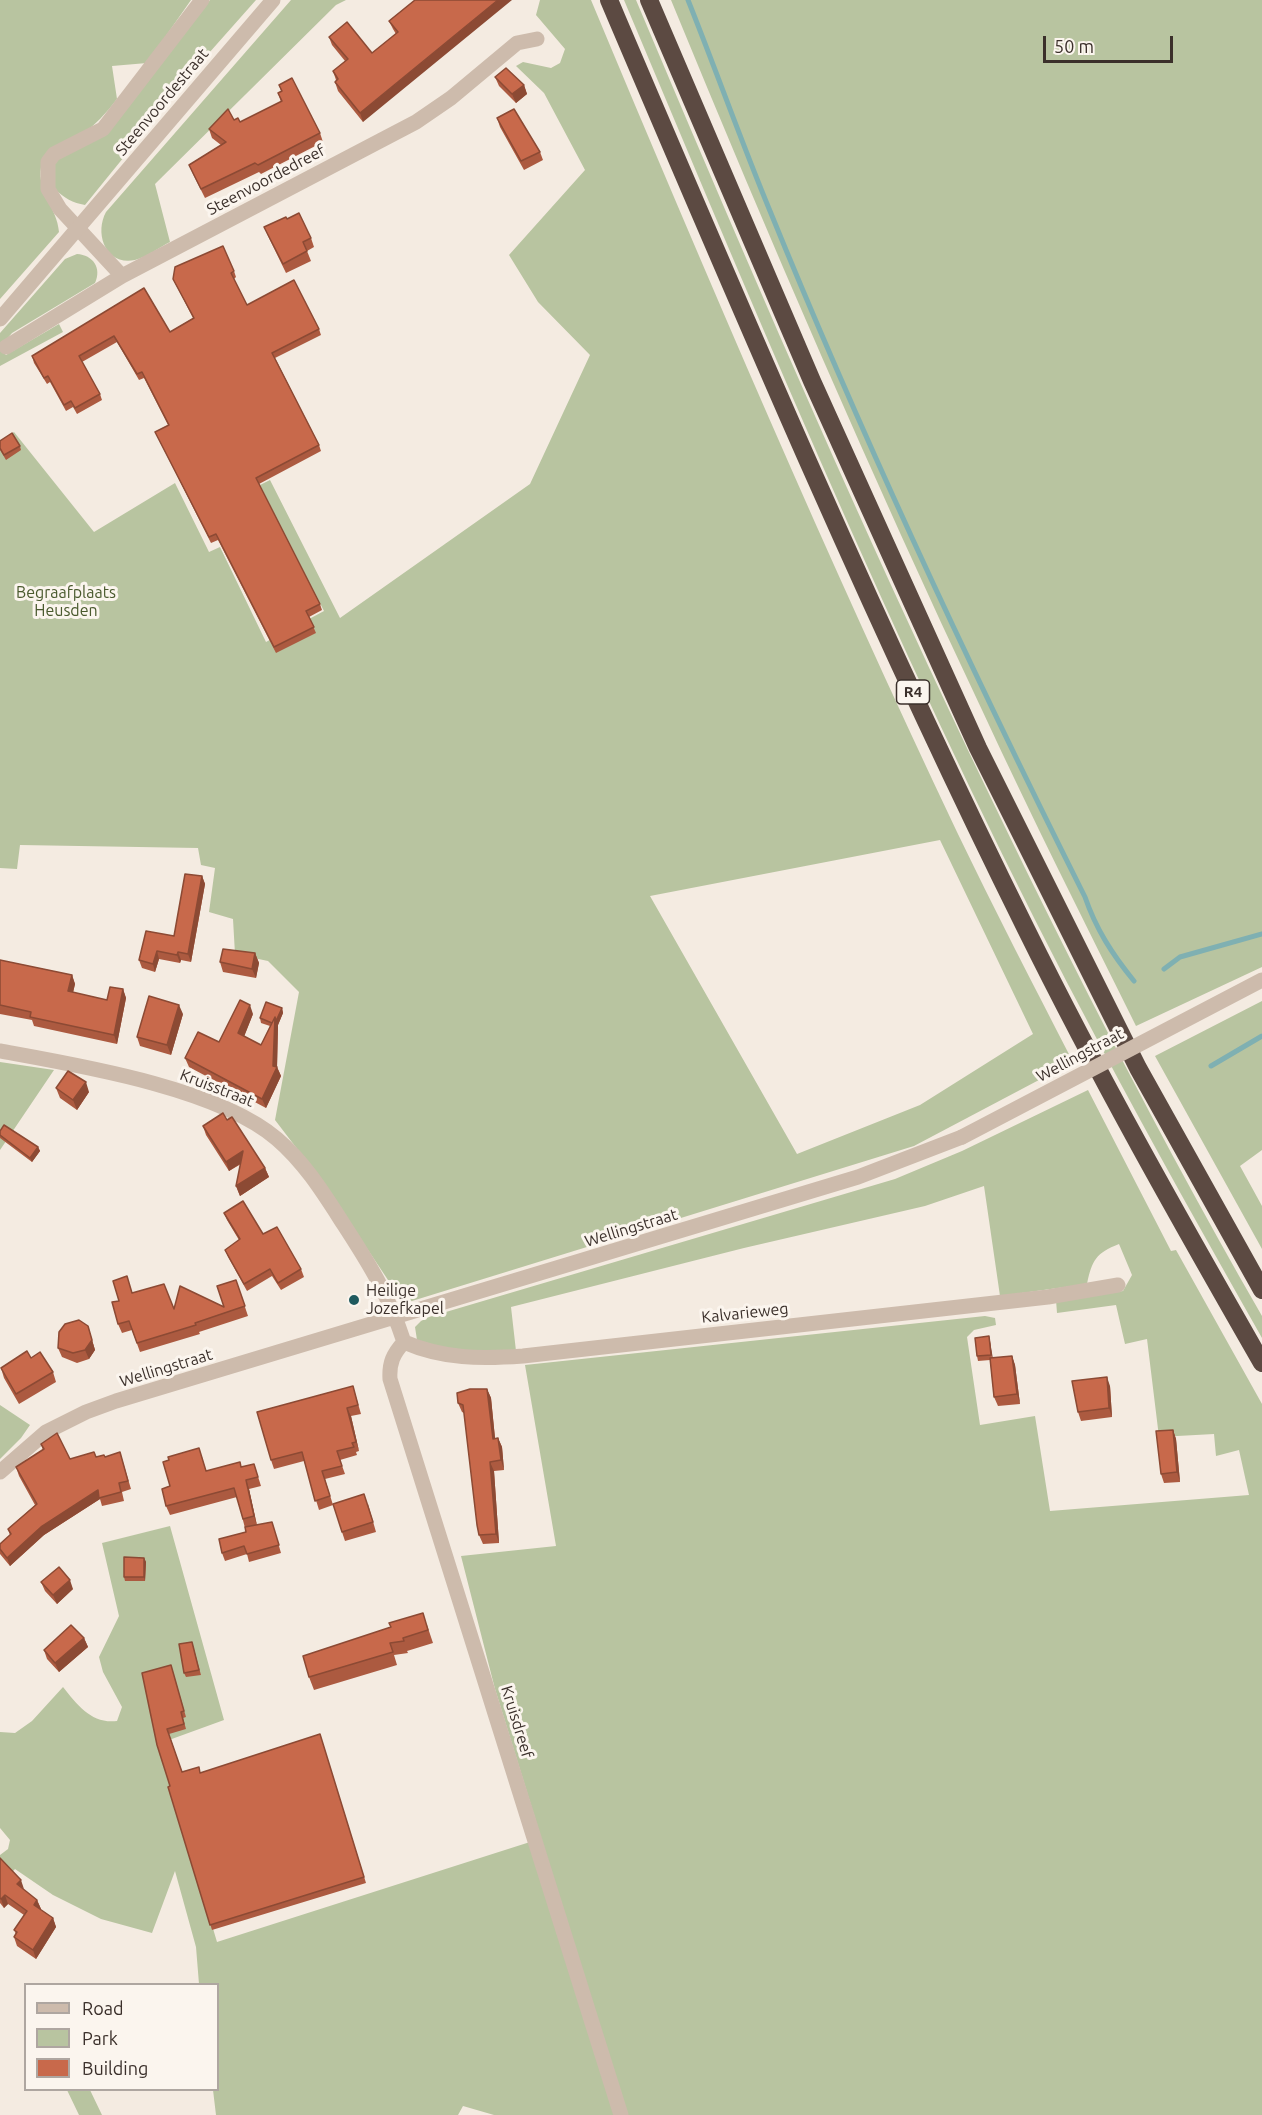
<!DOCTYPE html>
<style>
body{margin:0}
#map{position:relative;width:1262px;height:2115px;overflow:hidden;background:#f4ebe1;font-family:Ubuntu,sans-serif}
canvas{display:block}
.legend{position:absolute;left:24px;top:1983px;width:195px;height:108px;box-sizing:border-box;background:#fbf5ee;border:2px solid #aea6a0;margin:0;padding:8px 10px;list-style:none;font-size:18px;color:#3b302b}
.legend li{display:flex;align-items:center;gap:12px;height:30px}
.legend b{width:30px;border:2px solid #aea6a0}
.scale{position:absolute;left:1043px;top:36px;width:130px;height:27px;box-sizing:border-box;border:3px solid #3b302b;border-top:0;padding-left:8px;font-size:18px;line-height:21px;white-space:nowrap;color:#3b302b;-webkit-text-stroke:4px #fbf5ee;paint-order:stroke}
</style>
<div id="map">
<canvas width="1262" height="2115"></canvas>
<ul class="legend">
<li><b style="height:8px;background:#cdbbac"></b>Road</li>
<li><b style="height:16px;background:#b8c4a0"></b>Park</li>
<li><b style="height:16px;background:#c8694b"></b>Building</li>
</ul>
<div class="scale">50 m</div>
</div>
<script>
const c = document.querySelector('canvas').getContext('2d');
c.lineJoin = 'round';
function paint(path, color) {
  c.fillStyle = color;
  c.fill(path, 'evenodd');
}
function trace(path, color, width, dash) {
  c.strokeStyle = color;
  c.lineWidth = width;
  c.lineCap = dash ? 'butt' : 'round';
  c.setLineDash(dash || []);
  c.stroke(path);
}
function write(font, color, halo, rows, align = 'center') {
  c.font = font + ' Ubuntu,sans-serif';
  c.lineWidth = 6;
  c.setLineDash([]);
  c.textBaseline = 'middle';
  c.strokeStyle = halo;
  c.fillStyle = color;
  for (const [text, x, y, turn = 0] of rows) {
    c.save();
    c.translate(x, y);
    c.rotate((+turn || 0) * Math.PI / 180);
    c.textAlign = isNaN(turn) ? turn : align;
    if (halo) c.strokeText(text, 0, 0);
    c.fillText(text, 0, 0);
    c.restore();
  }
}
paint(new Path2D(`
 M0,0h191l-44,63 -35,3 5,33c-20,28 -49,47 -76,68 -4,26 16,40 18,65l-59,67z
 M210,0h46l-55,62 -116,143c-12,-2 -21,-7 -30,-16v-27l72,-58z
 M291,0h55l-10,5 -181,179 15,58c-10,5 -23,15 -35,18 -29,6 -41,-26 -29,-48z
 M540,0h51c117,280 236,558 366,832 37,77 77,154 116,230l-159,84 -502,155 -12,-3 -76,-114 -49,-64 24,-128 -31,-31 -33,-7 -2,-35 -24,-7 6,-44 -14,-3 -3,-17 -178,-3 -3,24 -17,-1v-426l14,-10 80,100 81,-49 34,69 11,-5 46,95 58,-31 -64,-126 10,-5 70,138 190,-134 60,-129 -52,-53 -29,-47 76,-85 -41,-77 -28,-27 7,-4 28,6 9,-5 5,-14 -29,-34zM940,840l93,194 -113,71 -123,49 -147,-258z
 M624,0h12c189,448 384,893 626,1316v22c-55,-97 -110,-195 -162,-293 -180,-338 -328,-693 -476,-1045z
 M671,0h591v967l-126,59c-52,-105 -105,-210 -154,-316 -110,-233 -213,-471 -311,-710z
 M77,254c16,1 25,14 18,29l-83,50 -12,14v-14l65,-74z
 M59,324l4,8 -63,34v-17l6,6z
 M1262,1001v149l-22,16 22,40v43l-107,-193z
 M0,1062l54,8 -54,80z
 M1088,1090l83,161 5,-1 86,154v711h-635l-132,-426 -34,-133 95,-10 -31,-181 460,-49 10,2 1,7 -22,5 -7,7 13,88 55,-9 15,95 199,-16 -10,-45 -23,6 -2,-22 -55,3 -12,-98 -22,5 -9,-39 -59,8 -1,-13 67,-9 9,-16 -13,-31c-23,9 -27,16 -32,40l-87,12 -16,-110 -59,20 -181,42 -233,59 5,44c-30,2 -71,2 -99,-11l-2,-13 6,-6 8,-4 466,-138 67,-28z
 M0,1405l30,20 -9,13 -21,21z
 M170,1526l54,194 -66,24 59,198 313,-100 85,273h-121l-31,-9 -5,9h-242l-3,-25h5v-106h-19l-3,-37 -21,-76 -23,62 -51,-14 -48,-24 -38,-26 -15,17v-31l8,-6 2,-9 -10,-12v-96l15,1 17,-12 31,-34c15,19 29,37 54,34l5,-14 -19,-35 -4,-15 20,-41 -17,-73z
 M67,2090h23l12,25h-23z`), '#b8c4a0');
trace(new Path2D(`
 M688,0c28,70 53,141 82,211 95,233 202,461 315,686 11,32 27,57 49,84
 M1164,969l16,-12 82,-23
 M1211,1066l51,-30`), '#7fb0b2', 5);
trace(new Path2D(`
 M122,276l-62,-67 -12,-20v-27l6,-8 49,-25 99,-129
 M6,347l116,-71 294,-154 35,-24 66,-55 20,-4
 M0,1051c77,14 218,37 277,88 28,24 47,55 67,86 26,40 45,71 60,117 39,17 77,17 119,14l525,-59 70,-12
 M404,1342c-11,12 -15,21 -14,37l231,736
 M0,1472l46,-40 40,-20 30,-11 742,-224 104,-40`), '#cdbbac', 15);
trace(new Path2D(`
 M0,319l273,-319`), '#cdbbac', 15);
trace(new Path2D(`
 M609,0c133,312 266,625 417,929 73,148 154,291 236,434
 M649,0l163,381 166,367 160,320 124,222`), '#5c4a42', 18);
trace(new Path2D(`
 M962,1137l300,-157`), '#cdbbac', 15);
paint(new Path2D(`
 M415,0l-52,122 -25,-31 -3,-9 1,-2 -3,-9 12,-10 -13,-16 -3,-8 43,16 24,-19 -3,-5 -4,-8z
 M495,77l29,8 3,9 -11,9 -17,-17z
 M279,85l41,48 3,9 -62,32 -2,-2 -54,26 -12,-24 -4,-9 32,-20 -9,-7 -3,-9 31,-7 41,-20 -3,-9 3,-2z
 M497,118l43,34 3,8 -19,10 -24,-43z
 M287,219l24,19 3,9 -7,4 4,10 -25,12 -18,-37 -4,-9z
 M234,271l2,6 -2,2 13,26 72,24 2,6 -46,23 44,87 2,6 -62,33 61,120 2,6 -13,7 7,16 -40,20 -58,-113 -7,3 -53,-105 -3,-6 13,-7 -24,-47 -5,2 -22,-38 -35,20 18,32 2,6 -25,14 -4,-7 -7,4 -16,-29 -3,2 -13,-21 -2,-7 112,-68 26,44 23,-14 -17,-33 -3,-6z
 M0,441l20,5 1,4 -15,10 -6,-10z
 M202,876l3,8 -14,78 -10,-2 -1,3 -21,-4 -4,13 -13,-4 -3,-8 35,-24z
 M255,953l4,10 -3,15 -33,-6 -3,-10z
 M0,960l72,15 3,9 -2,9 34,7 16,-11 3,9 -9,46 -83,-18 -2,-6 -32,-6z
 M282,1008l1,5 -5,12 -1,42 4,9 -15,32 -77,-41 -4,-9 34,-16 34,-28 -9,22 17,9 9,-19 -9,-3 -1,-5z
 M183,1014l-12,41 -31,-9 -3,-9z
 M56,1088l33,4 -12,18 -17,-12z
 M227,1120l38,48 4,9 -29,19 -4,-10 5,-22 -12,7 -23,-36 -3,-9z
 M0,1131l38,16 2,4 -8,11 -32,-24z
 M224,1213l39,21 38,35 3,8 -23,13 -9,-14 -25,15 -19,-34 -3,-7 14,-10 -12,-20z
 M236,1280l12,36 -49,16 1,2 -60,18 -8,-22 -10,3 -4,-9 1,-23 55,8 50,-2z
 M88,1326l7,24 -6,9 -12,4 -15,-6 -4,-9z
 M989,1336l1,5 2,17 20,-2 3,9 5,39 -22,2 -4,-9 -4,-37 -12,1 -1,-5z
 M31,1358l22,14 3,10 -37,22 -15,-26 -3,-10z
 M353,1386l8,28 -10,2 8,35 -3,1 1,3 -17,5 5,14 -20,5 8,26 -14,5 -15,-49 -30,8 -3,-9z
 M1110,1386l2,31 -31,4 -3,-9z
 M487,1389l4,9 4,40h3l4,9 2,23 -10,1 5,72 -16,1 -4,-9 -15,-122 -2,-1 -4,-9z
 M1173,1430l3,9 4,43 -16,1 -3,-9z
 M41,1444l29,15 35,-2 15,-5 11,37 -9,3 2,9 -22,5 -2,-7 -56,36 -34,31 -10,-12v-10l10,-9 -2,-6 27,-24 -16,-29 -3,-9 27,-17z
 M202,1457l4,14 36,-4 12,-3 7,22 -12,3 8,36 15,-3 9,31 -32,9 -2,-8 -22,7 -3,-8 24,-21 -9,-35 -67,18 -4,-9z
 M368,1504l8,28 -31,9 -3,-9z
 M144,1558l2,4 -1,19h-20l-1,-4z
 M41,1582l32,7 -16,15 -12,-13z
 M427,1625l6,18 -26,8 1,2 -14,2 3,10 -83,25 -5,-13z
 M84,1638l4,9 -29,25 -12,-13 -3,-9z
 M192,1642l9,33 -15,2 -2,-4z
 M171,1665l15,52 -3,1 3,11 -17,5 13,38 19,1 119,-39 46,149 -154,47 -44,-143 2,-1 -28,-113z
 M0,1858l24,32 13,10 4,9 -1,1 13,8 3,9 -20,32 -19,-13 -3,-9 2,-3 -2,-4 10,-15 -16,-11 -4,4 -4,-5z`), '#ac5a40');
paint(new Path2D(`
 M498,0h14l-149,122 -3,-9z
 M524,85l3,9 -11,9 -4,-9z
 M202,876l3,8 -14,78 -3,-8z
 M157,951l2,8 -4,13 -2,-8z
 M178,952l3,8 -1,3 -3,-8z
 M255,953l4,10 -3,15 -4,-9z
 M72,975l3,9 -4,16 -3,-9z
 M123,989l3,9 -9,46 -3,-9z
 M179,1005l4,9 -12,41 -4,-10z
 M250,1005l3,9 -11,28 -4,-9z
 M282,1008l1,5 -5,12 -1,43v-1l4,9 -15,32 -4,-9 11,-33 2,-49z
 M86,1082l3,10 -12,18 -4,-10z
 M38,1147l2,4 -8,11 -2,-4z
 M243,1151l3,9 -17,11 -3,-9z
 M265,1168l4,9 -29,19 -4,-10z
 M88,1326l7,24 -6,9 -4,-9z
 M989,1336l1,5 3,18 -2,-4z
 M1012,1356l3,9 5,39 -3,-10z
 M1107,1377l3,9 2,31 -3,-9z
 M487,1389l4,9 5,50 -3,-9z
 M347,1408l4,8 8,35 -3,-9z
 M1173,1430l3,9 4,43 -3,-10z
 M498,1438l4,9 2,23 -3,-10z
 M490,1462l4,9 5,72 -3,-9z
 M246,1480l3,9 8,37 -3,-10z
 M98,1490l2,9 -56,36 -34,31 -3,-8 34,-31z
 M144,1558l2,4 -1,19 -1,-4z
 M70,1580l3,9 -16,15 -4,-9z
 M84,1638l4,9 -29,25 -4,-9z
 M21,1880l3,9 -7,-5z
 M5,1895l3,9 -4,4 -3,-9z
 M37,1900l4,9 -4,5 -3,-9z
 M53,1918l3,9 -20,32 -3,-9z`), '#8c4a34');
const building = new Path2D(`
 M415,0h83l-138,113 -25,-31 3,-3 -5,-8 15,-12 -19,-22 18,-15 25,31 26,-21 -9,-11z
 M506,68l18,17 -12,9 -17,-17z
 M292,78l28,55 -62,32 -3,-2 -54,26 -12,-24 37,-23 -17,-13 19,-20 6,11 4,-2 2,4 42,-21 -4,-8 4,-2 -3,-6z
 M514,109l26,43 -19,9 -24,-43z
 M299,213l12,25 -8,4 4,9 -24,13 -19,-37 22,-10 1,2z
 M223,246l11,25 -3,2 16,32 47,-25 25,49 -47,24 47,92 -63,33 64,126 -14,7 8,16 -40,20 -58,-113 -7,3 -54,-105 14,-7 -27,-53 -5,2 -23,-38 -35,20 21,38 -25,14 -4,-7 -7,4 -16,-29 -4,2 -12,-22 112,-68 26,44 24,-14 -21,-39 2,-12z
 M12,433l8,13 -16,9 -4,-7v-7z
 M185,874l17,2 -14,78 -10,-2 -1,3 -20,-4 -4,13 -14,-4 7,-29 28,5z
 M223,949l32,4 -3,16 -32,-7z
 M0,960l72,15 -4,16 39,9 3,-13 13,2 -9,46 -84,-18 1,-5 -31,-7z
 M149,996l30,9 -12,40 -30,-8z
 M240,1000l10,5 -12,28 23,12 14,-28 -2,49 4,1 -15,32 -77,-41 13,-26 21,10z
 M266,1002l16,6 -6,13 -1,-4 -3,6 -12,-5z
 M68,1071l18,11 -13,18 -17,-12z
 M223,1113l4,7 5,-3 33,51 -29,18 7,-35 -17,11 -23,-36z
 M4,1125l34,22 -8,11 -30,-23v-4z
 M243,1201l20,33 14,-7 24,42 -23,14 -8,-14 -26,15 -19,-34 15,-11 -16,-26z
 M127,1276l5,17 32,-9 10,25 6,-23 44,21 -7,-21 19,-6 9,26 -50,17 1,2 -59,18 -8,-22 -11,3 -6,-22 7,-1 -6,-20z
 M79,1320l9,6 4,14 -7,10 -12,3 -15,-5 1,-16 6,-8z
 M989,1336l2,19 -14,1 -2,-18z
 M27,1351l4,7 9,-6 13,20 -37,22 -15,-26z
 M1012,1356l5,38 -23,3 -4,-39z
 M1107,1377l2,31 -31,4 -6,-31z
 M353,1386l5,19 -11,3 9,34 -4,1 2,4 -17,4 5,15 -20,5 8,25 -15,5 -13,-49 -31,8 -14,-48z
 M470,1389h17l6,50 5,-1 3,22 -11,2 6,72 -17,1 -2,-10 -14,-120 -5,-2 -1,-10z
 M1173,1430l4,42 -16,2 -5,-43z
 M57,1433l13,26 24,-7 2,5 8,-2 1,2 15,-5 8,29 -9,2 2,9 -22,6 -1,-8 -57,37 -34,31 -7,-9v-5l11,-10 -3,-5 29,-25 -21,-37 28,-18 -3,-5z
 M199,1448l7,23 34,-9 1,5 13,-3 4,13 -12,3 8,36 -11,3 -9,-31 -68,18 -4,-17 8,-3 -7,-24 6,-2 -1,-3z
 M364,1494l9,28 -31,10 -9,-28z
 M272,1522l7,23 -32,9 -3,-8 -22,7 -3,-14 27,-7 -1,-5z
 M124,1557l20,1v19h-20z
 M59,1567l11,13 -17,15 -12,-13z
 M423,1613l5,17 -25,8 1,3 -14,2 3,9 -84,25 -6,-21 88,-29 -2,-4z
 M71,1625l13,13 -29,25 -11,-13z
 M192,1642l7,28 -15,3 -5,-29z
 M171,1665l13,46 -3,1 3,12 -17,5 15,43 17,-5 1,6 120,-39 44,143 -154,48 -42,-138 2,-1 -13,-41 -15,-72z
 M0,1858l21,22 -4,4 20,16 -3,5 19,13 -20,32 -19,-13 3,-5 -3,-2 13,-19 -22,-16 -4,4 -1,-1z`);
paint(building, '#c8694b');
trace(building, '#8c4a34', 1.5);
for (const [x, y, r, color] of [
 [354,1300,6,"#1f5a5e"]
]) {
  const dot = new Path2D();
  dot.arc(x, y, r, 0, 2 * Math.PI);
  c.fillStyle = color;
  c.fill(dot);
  trace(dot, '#fbf5ee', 2);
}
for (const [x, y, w] of [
 [913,692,33]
]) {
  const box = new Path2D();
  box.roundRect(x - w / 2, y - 12, w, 24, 4.5);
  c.fillStyle = '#fbf5ee';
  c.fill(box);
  trace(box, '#3b302b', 1.5);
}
write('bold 15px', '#3b302b', null, [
 ["R4",913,692]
]);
write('16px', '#3b302b', '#fbf5ee', [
 ["Steenvoordestraat",162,102,-50],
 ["Steenvoordedreef",266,180,-28],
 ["Wellingstraat",1080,1055,-28],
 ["Kruisstraat",217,1088,21],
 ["Wellingstraat",631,1228,-17],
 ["Kalvarieweg",745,1313,-6],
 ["Wellingstraat",166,1368,-17],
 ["Kruisdreef",517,1722,73]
]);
write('16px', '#4a5a2e', '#fbf5ee', [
 ["Begraafplaats",66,593],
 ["Heusden",66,611]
]);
write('16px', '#3b302b', '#fbf5ee', [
 ["Heilige",366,1291],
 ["Jozefkapel",366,1309]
], 'left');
</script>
